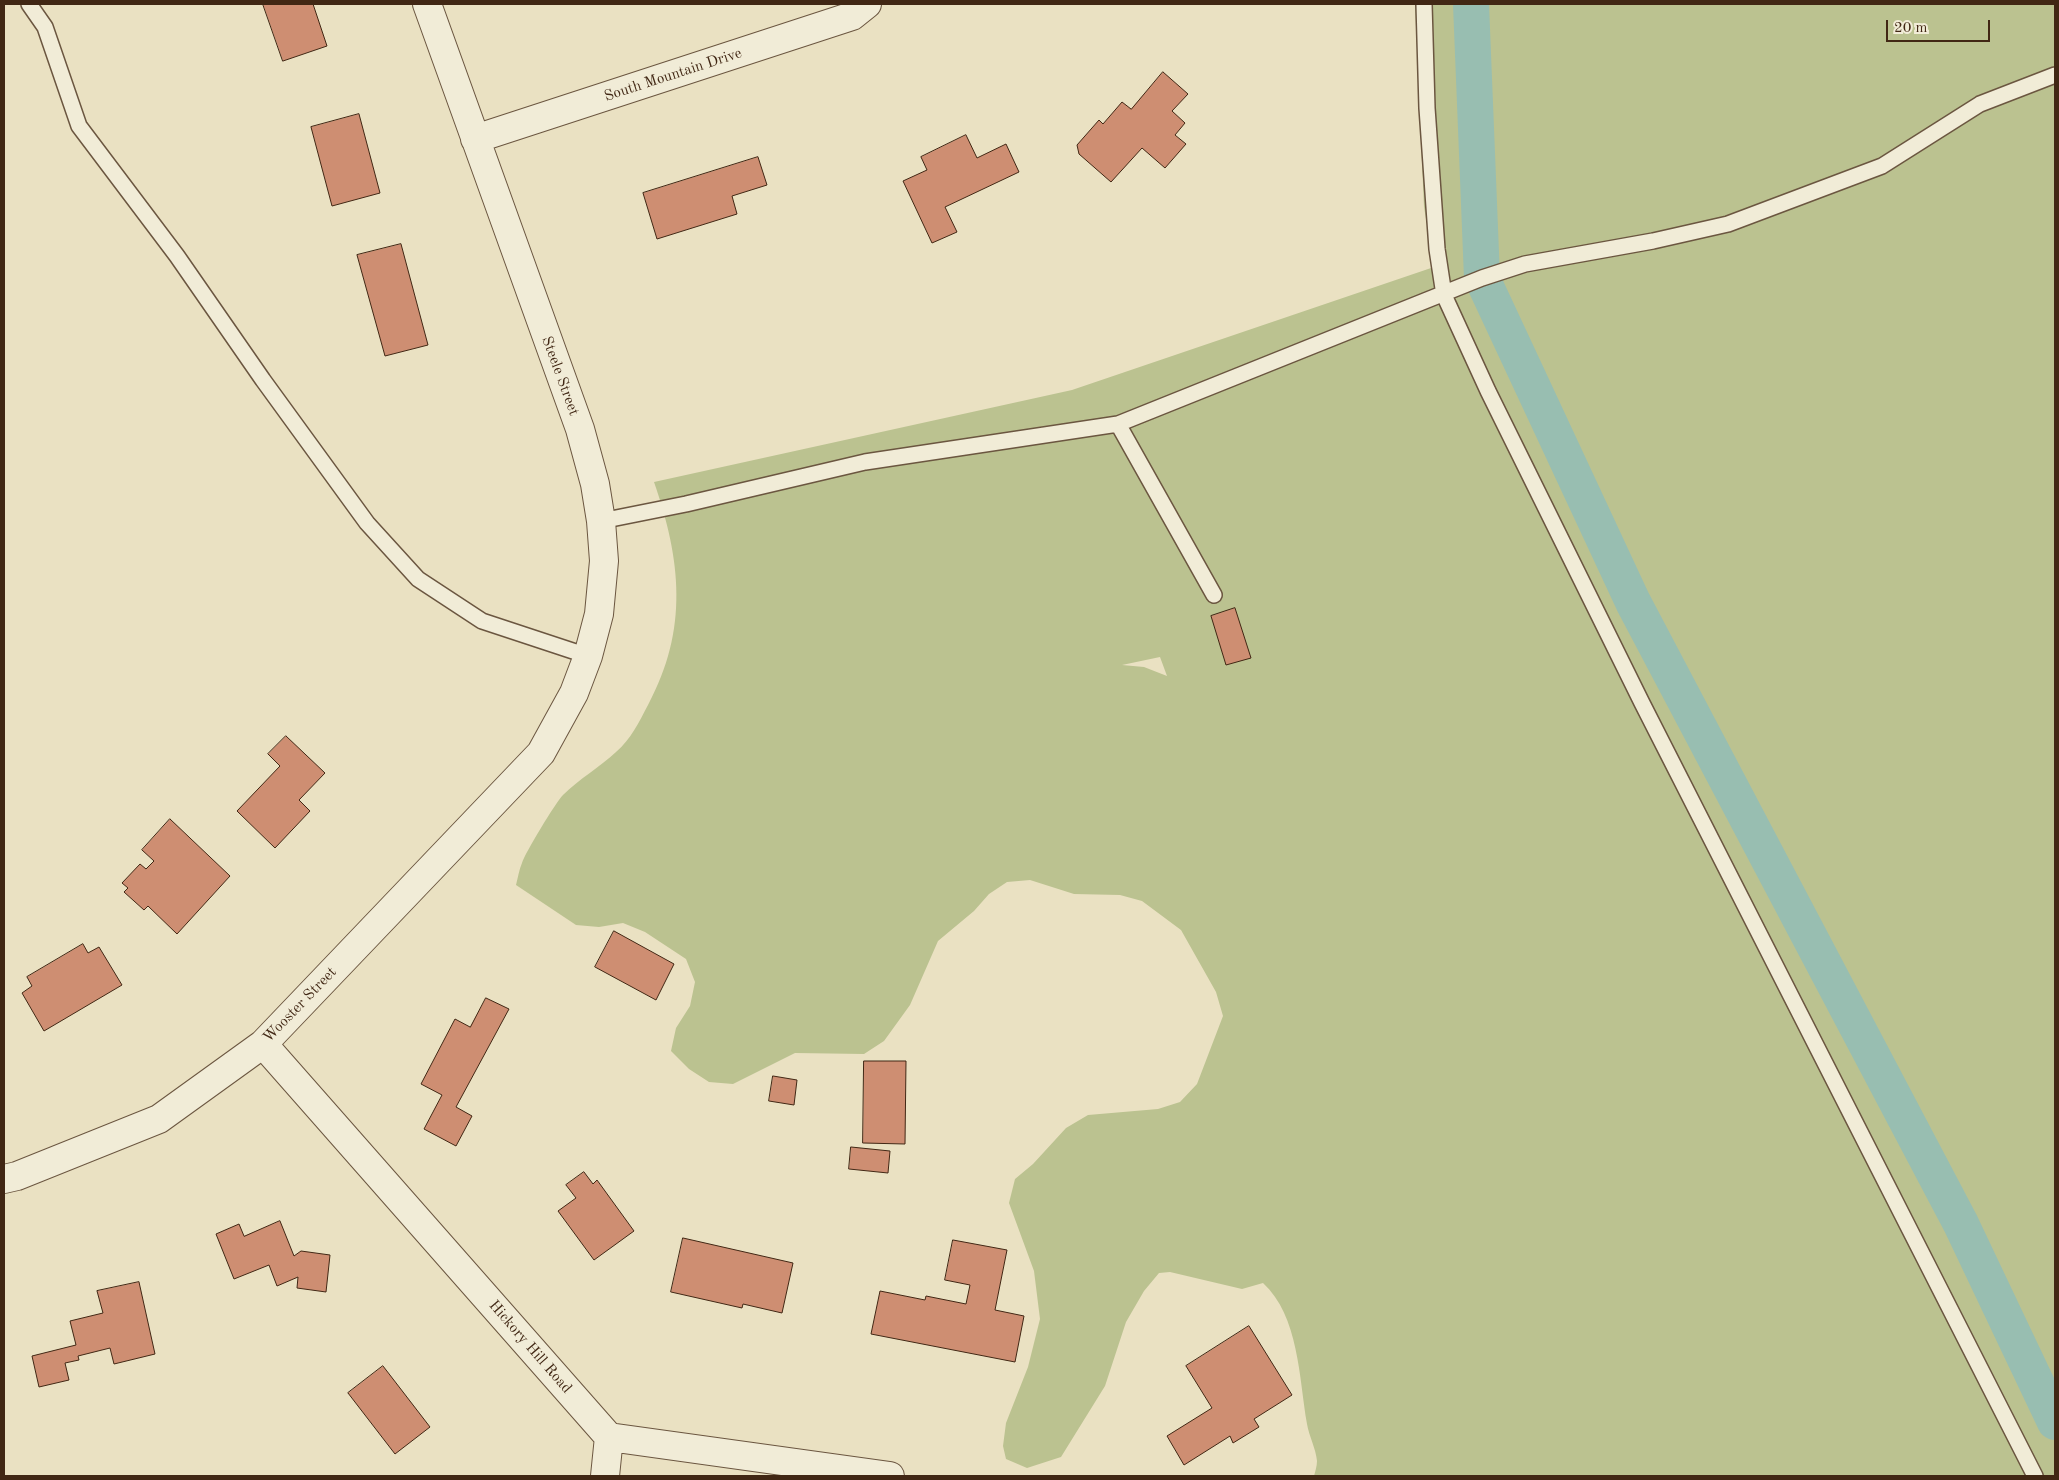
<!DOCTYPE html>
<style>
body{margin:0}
#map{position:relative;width:2059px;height:1480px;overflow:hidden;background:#eae1c2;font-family:"Old Standard TT",serif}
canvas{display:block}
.frame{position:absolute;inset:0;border:5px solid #412714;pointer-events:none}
.scale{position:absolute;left:1886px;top:20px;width:104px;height:22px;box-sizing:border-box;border:2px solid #412714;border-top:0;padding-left:6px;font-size:15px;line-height:18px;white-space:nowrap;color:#412714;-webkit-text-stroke:4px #f1ecd7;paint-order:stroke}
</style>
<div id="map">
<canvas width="2059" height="1480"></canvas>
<div class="frame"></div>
<div class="scale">20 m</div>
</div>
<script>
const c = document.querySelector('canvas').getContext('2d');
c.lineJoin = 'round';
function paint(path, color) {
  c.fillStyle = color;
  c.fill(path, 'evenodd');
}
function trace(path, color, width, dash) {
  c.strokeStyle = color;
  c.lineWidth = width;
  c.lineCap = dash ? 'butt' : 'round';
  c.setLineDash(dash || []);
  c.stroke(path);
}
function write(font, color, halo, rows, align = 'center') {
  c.font = font + ' "Old Standard TT",serif';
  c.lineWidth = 4.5;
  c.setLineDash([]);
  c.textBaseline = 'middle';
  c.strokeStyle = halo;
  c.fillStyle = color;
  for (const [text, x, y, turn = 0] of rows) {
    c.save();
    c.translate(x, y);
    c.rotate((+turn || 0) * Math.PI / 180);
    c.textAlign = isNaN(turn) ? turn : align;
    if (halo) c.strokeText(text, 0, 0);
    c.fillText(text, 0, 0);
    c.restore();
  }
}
paint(new Path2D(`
 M1415,4h640v1472h-741c1,-4 3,-10 3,-15 -1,-12 -8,-25 -10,-37 -8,-46 -8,-108 -44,-141l-21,6 -72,-17 -11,1 -15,18 -18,31 -21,64 -44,71 -34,11 -21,-9 -3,-13 3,-23 22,-56 12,-48 -6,-48 -25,-68 6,-24 18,-15 33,-36 22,-13 70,-6 22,-7 17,-18 26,-68 -7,-24 -35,-62 -39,-29 -22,-6 -46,-1 -44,-14 -23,2 -18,12 -15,17 -36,30 -28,64 -26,36 -20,13 -69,-1 -62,31 -24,-2 -20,-13 -18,-18 5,-23 14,-22 5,-24 -9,-23 -41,-27 -22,-9 -24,4 -23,-2 -60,-40c2,-8 3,-15 6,-22 3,-10 34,-61 41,-68 16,-16 37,-28 53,-43 15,-13 23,-30 32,-47 41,-76 33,-145 6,-223l418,-92 362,-123 -10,-60zM1160,657l7,19 -23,-9 -22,-2z`), '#bbc290');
trace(new Path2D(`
 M1471,4l11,274 151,324 328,622 94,198`), '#98beb1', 36);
const building = new Path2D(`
 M263,4h50l14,42 -44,15z
 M1163,72l25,22 -16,17 13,12 -10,12 11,9 -21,24 -23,-20 -31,34 -32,-28 -2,-9 22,-25 4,4 19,-22 9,7z
 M359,114l21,79 -48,13 -21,-79z
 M966,135l11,23 29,-14 13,28 -74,35 12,25 -25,11 -29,-62 24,-11 -6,-13z
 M758,157l9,28 -35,11 5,18 -80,25 -14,-46z
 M401,244l27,101 -43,11 -28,-101z
 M1235,608l16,50 -25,7 -15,-49z
 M286,736l39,37 -26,27 11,11 -35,37 -38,-37 43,-45 -12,-12z
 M170,819l60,57 -53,58 -29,-28 -4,4 -20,-18 4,-4 -6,-5 18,-19 6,5 8,-8 -12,-11z
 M614,931l60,33 -18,36 -61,-33z
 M83,944l5,9 11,-6 23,38 -78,46 -22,-38 10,-7 -5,-9z
 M486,998l23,11 -53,98 16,9 -16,30 -32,-17 18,-34 -21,-11 34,-65 15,8z
 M864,1061h42l-1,83 -42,-1z
 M773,1076l24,4 -3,25 -25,-4z
 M851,1147l39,4 -2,22 -39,-4z
 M584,1172l9,12 4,-4 37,51 -40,29 -36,-49 18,-13 -10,-13z
 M280,1221l14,35 7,-5 29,4 -4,37 -29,-4 1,-11 -21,9 -8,-21 -35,14 -18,-45 23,-10 5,12z
 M683,1238l110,25 -11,50 -39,-9 -1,4 -71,-16z
 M953,1240l54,10 -12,60 29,6 -9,46 -144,-28 9,-43 45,9 1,-4 40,8 4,-19 -25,-5z
 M139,1282l16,72 -41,10 -4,-16 -32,8 1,4 -14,3 4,17 -30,7 -7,-31 44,-11 -6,-24 33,-8 -6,-22z
 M1249,1326l43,69 -38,24 5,8 -26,16 -3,-7 -46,29 -17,-29 45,-28 -26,-42z
 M383,1366l47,61 -35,27 -47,-61z`);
paint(building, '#ce8e72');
trace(building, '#412714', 1);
const service = new Path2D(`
 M29,4l16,23 34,99 98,130 86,124 104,143 51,56 64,42 106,35
 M1424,4l3,104 10,141 7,46 44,96 154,312 393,773
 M1118,424l96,171
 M601,521l85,-17 179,-42 253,-38 364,-146 43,-14 128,-23 75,-17 154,-58 98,-62 75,-29`);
const minor = new Path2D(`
 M475,139l377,-123 15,-12
 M263,1044l346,393 281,39
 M4,1179l13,-3 142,-57 104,-75 278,-291 33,-60 14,-37 11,-42 5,-53 -3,-40 -6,-37 -15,-55 -153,-425
 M605,1476l4,-39`);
trace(service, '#6b5640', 18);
trace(minor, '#6b5640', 30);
trace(service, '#f1ecd7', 15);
trace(minor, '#f1ecd7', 28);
write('15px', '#412714', '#f1ecd7', [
 ["South Mountain Drive",673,75,-18],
 ["Steele Street",560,376,70],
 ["Wooster Street",300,1005,-46],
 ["Hickory Hill Road",530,1347,49]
]);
</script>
